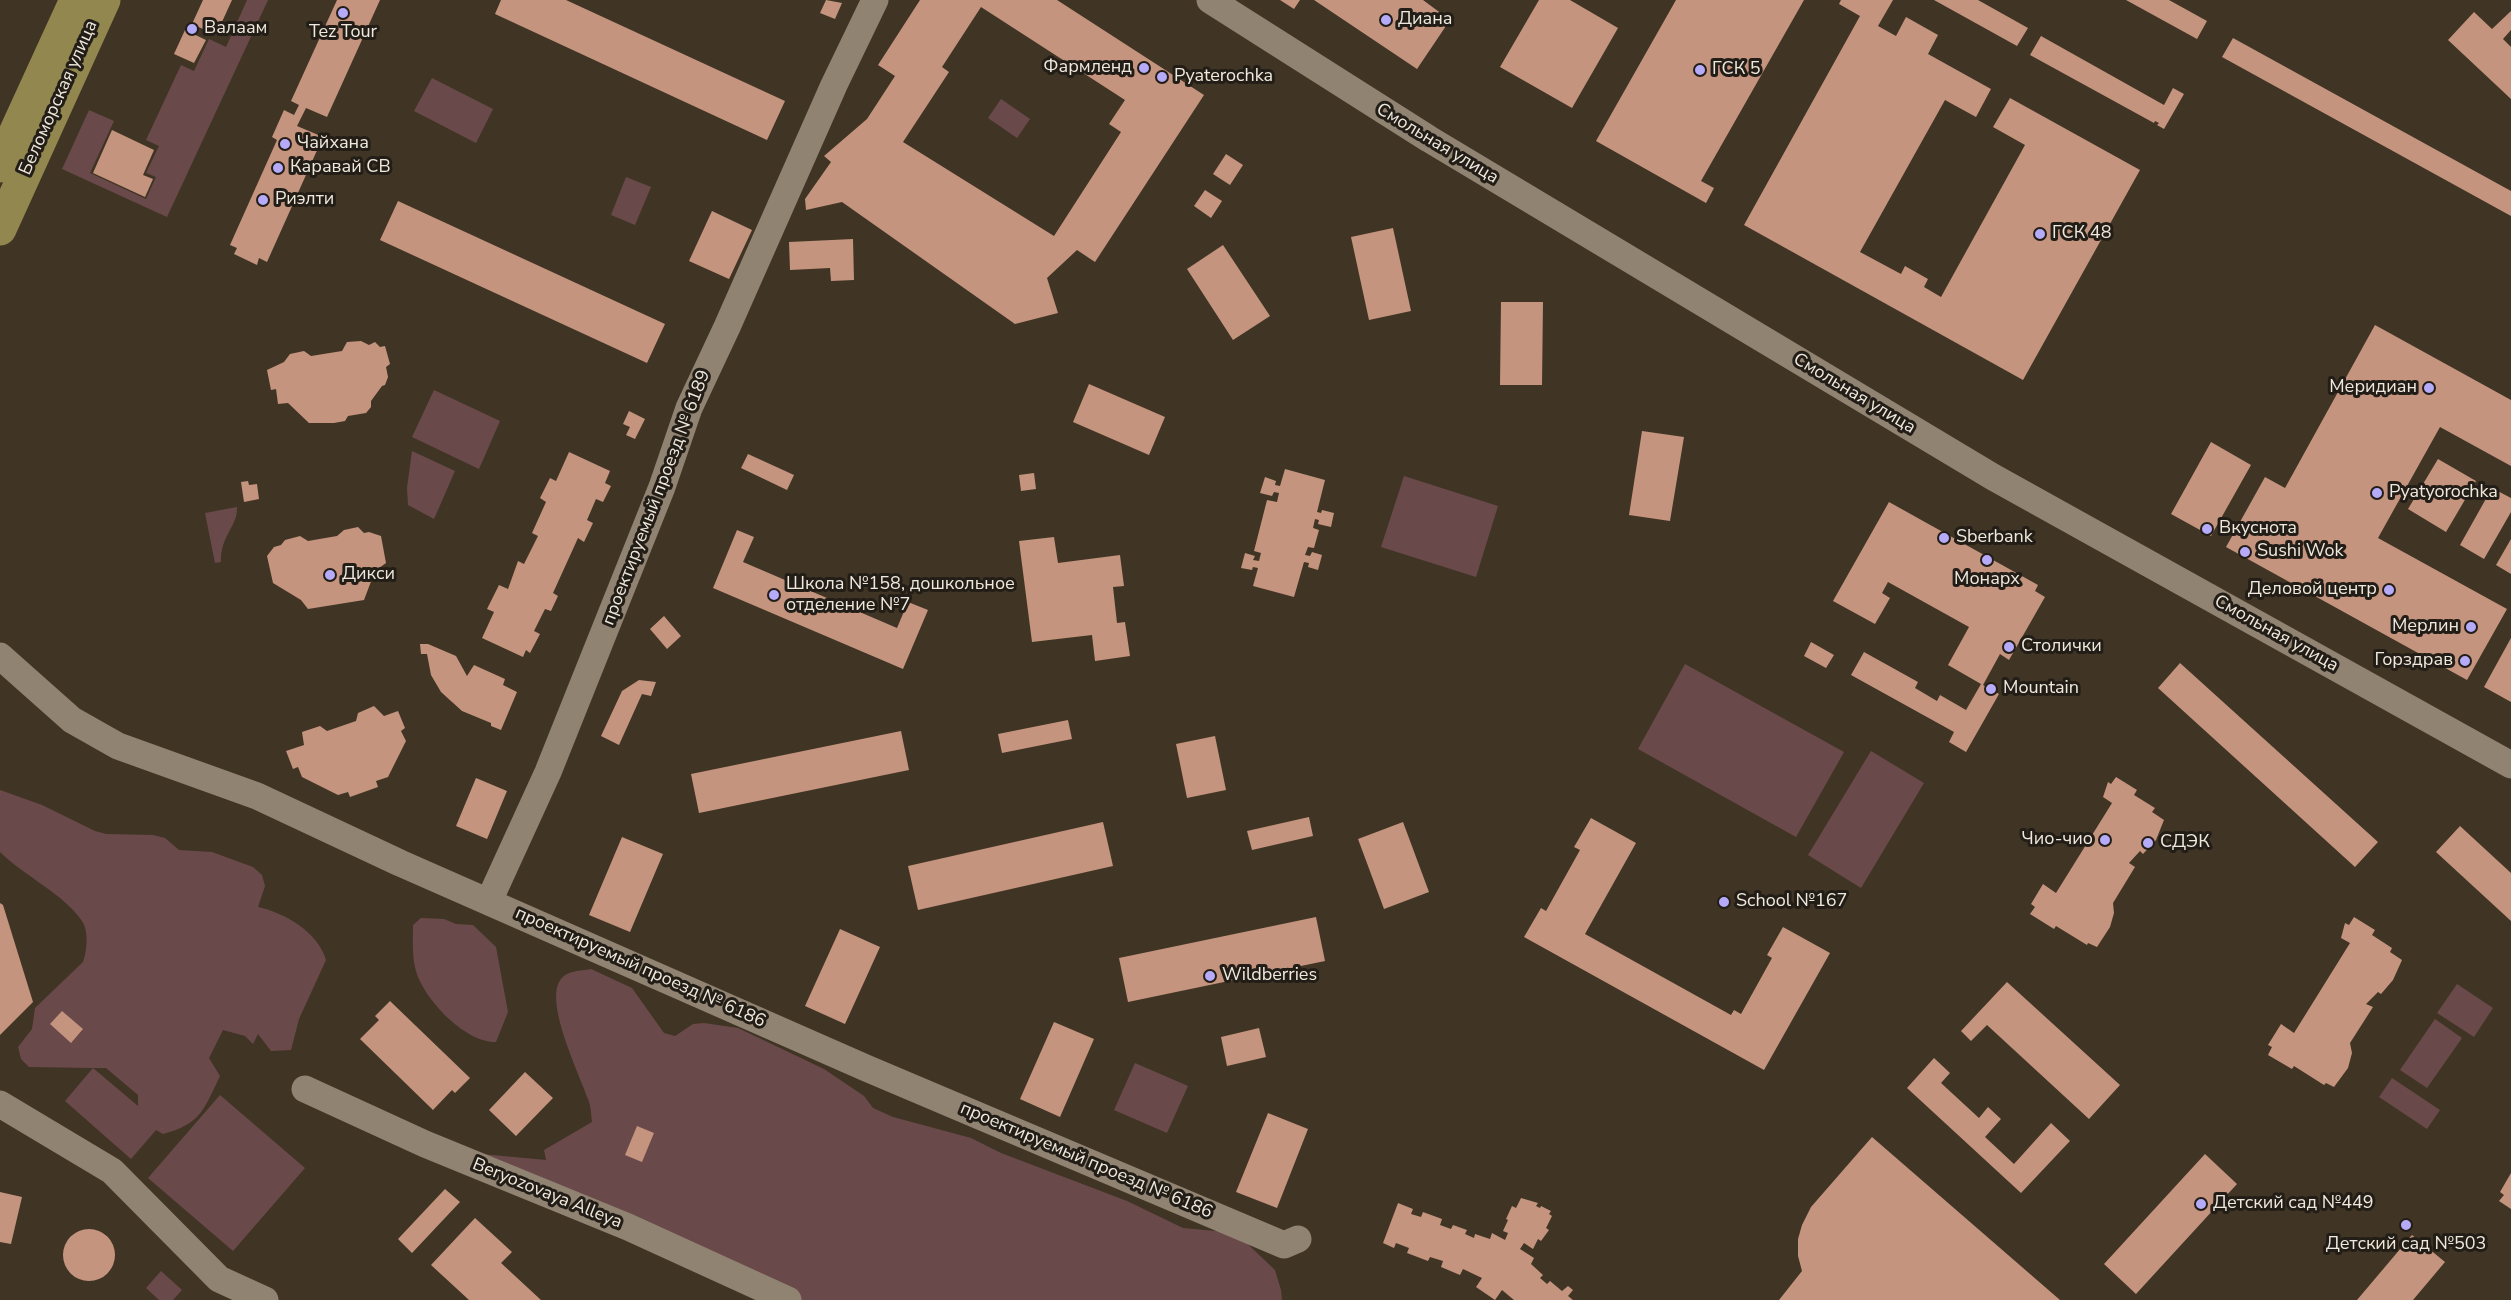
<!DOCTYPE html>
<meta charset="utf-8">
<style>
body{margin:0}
canvas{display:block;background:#403424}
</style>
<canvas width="2511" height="1300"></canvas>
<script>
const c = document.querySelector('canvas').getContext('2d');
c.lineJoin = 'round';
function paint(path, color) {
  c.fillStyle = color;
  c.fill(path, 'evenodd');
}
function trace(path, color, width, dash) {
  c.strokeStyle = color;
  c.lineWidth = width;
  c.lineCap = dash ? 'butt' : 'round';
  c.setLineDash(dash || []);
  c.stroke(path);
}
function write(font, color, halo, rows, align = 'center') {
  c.font = font + ' "Nunito Sans",sans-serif';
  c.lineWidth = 6;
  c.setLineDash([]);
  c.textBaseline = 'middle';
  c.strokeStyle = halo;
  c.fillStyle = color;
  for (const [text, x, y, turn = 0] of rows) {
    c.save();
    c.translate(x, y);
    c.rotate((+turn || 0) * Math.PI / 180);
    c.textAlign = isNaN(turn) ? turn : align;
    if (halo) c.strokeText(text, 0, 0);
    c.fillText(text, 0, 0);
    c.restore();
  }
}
paint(new Path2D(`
 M247,0h21l-101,217 -105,-48 27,-59 25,11 -24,52 56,26 10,-22 -10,-4 13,-27 -13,-6 35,-75 13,6 15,-32 17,8z
 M432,78l61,31 -17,34 -62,-32z
 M1001,99l29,20 -13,19 -29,-20z
 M626,177l25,10 -16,38 -24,-10z
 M434,390l66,31 -21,48 -67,-32z
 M412,451l43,20 -21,48 -26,-14 -1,-17z
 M1404,476l94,30 -22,71 -95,-30z
 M237,507c1,19 -17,29 -16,55l-6,1 -10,-50z
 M1685,664l159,88 -48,85 -158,-88z
 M1871,751l53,32 -63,105 -53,-33z
 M0,790l42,15 53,26 11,3 47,1 12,3 14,12 33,2 41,15 9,8 3,11 -7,21c27,6 60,25 68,53l-27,59 -8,31 -20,1 -13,-17 -5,10 -8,-8 -22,-6 -14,28 11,18c-16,33 -19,48 -57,58l-7,-4 -25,29 -66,-58 28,-33 -64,-1 -8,-8 -3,-12 14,-18 3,-21 48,-46c4,-10 6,-31 -1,-41 -17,-26 -59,-46 -82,-69zM93,1068h13l32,27v11z
 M421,918l23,1 12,5 17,1 23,22 12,65 -12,30c-31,1 -75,-45 -81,-75 -3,-13 -2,-29 -2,-42z
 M591,969l41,19 32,45 11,3 18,-12 11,-1 34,5 86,41 40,27 9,12 20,9 78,21 30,15 126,48 56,27 53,5 39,37 6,20 1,10h-508l-293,-146 65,6 -2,-10 48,-28c-1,-8 -1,-16 -4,-23 -8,-24 -45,-98 -27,-120 7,-9 19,-8 30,-10z
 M2457,984l36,24 -19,29 -37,-24z
 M2435,1019l27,19 -35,50 -27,-18z
 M1135,1063l53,23 -21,47 -53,-23z
 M2392,1078l48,32 -13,19 -48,-32z
 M220,1095l85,73 -72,83 -85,-73z
 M161,1271l21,19 -9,10h-14l-13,-12z`), '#6a494a');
paint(new Path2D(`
 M203,0h29l-16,35 -24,-11z
 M337,0h43l-53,117 -21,-9 -9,18 26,11 -56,125 -8,-4 -2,7 -23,-11 3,-6 -7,-3 47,-105 -5,-3 12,-27 10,5 5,-10 -8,-4z
 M501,0h65l219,101 -18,39 -272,-126z
 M826,0l16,3 -7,16 -15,-6z
 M920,0h137l147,95 -109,167 -18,-12 -30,28 11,35 -43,11 -173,-122 -36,8 -1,-11 26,-37 -7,-6 43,-37 28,-43 -17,-11zM981,7l144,93 -16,24 12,8 -67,104 -151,-94 46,-70 -7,-5z
 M1280,0h20l-6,9z
 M1314,0h109l27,20 -33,49z
 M1539,0h31l48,28 -46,80 -72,-41z
 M1676,0h128l-103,181 13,7 -8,15 -110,-62z
 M1841,0h52l-15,26 18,10 10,-19 32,18 -10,19 63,35 -15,28 -31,-17 -85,152 41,22 4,-8 23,13 -4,8 17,10 84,-152 -32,-18 17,-29 130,72 -117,210 -279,-155 116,-209 -21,-12z
 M1934,0h44l50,28 -11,18z
 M2126,0h43l38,21 -10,18z
 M2511,11v19l-8,9 8,8v52l-63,-59 26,-28 18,17z
 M185,30l21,10 -12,23 -20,-9z
 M2041,36l123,69 9,-17 11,6 -20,35 -7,-4 2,-2 -4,-2 -1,2 -124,-68z
 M2233,38l278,153v25l-289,-159z
 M112,130l42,20 -11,25 10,4 -8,18 -52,-24z
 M1226,154l17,11 -13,20 -17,-11z
 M1205,190l17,11 -11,17 -17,-12z
 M398,201l267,123 -18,39 -267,-123z
 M712,211l40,19 -23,49 -40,-18z
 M1393,228l18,83 -42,9 -18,-83z
 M853,239l1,41 -23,1 -1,-13 -40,2 -1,-28z
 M1223,245l47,71 -37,24 -46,-71z
 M1501,302h42l-1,83h-42z
 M2375,325l136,75v66l-71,-39 -62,111 129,71 -40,71 -241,-133 39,-70 20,11z
 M361,341l8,4 6,-3 5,5 5,-1 5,18 -4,3 2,10 -3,8 -3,1 -11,15v6l-5,6 -18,3 -3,5 -11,2h-25l-21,-20 -10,1 -2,-15 -5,1 -4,-20 17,-8 6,-8 14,-3 7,5 31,-5 5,-9z
 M1089,384l76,33 -16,38 -76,-33z
 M629,411l16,8 -10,20 -9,-4 4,-8 -7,-3z
 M1642,431l42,6 -14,84 -41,-6z
 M2211,442l40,23 -40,71 -40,-22z
 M569,452l41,19 -5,12 6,3 -8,16 -7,-3 -9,21 6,3 -9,19 -6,-4 -25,55 5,3 -7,15 -6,-2 -11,22 6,3 -10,19 -4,-3 -3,7 -41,-19 12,-26 -7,-3 12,-24 9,4 10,-28 6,3 14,-28 -6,-3 14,-31 -6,-4 10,-20 6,3z
 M748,454l46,21 -7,15 -46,-22z
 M2438,459l38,22 -30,51 -38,-23z
 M1285,469l40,11 -8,32 4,1 1,-3 12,3 -3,14 -13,-3 1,-4 -4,-1 -2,9 6,2 -5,18 -6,-1 -3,8 5,1 2,-4 10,3 -4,15 -10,-3 1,-4 -5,-1 -10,35 -41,-11 5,-18 -5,-1 -1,3 -11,-2 4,-15 10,3 -2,4 6,1 2,-8 -7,-2 13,-51 10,2 2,-9 -5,-1 -2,4 -12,-3 5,-16 11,4 -1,4 5,1z
 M1034,473l2,16 -15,2 -2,-16z
 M248,481l1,4 8,-1 2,15 -15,3 -3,-20z
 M2492,488l19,10v14l-27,47 -24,-14z
 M1889,502l149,83 -3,6 10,6 -36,63 -9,-6 -17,31 16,9 -33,58 -17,-10 5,-10 -103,-57 13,-23 54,30 -3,6 22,13 3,-6 26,15 15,-26 -33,-19 21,-38 -81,-45 -6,11 8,5 -15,26 -42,-23z
 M358,527l6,6 5,-1 12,4 5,27 -11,8 -11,29 -56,9 -7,-9 -28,-17 -6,-27 7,-9 7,-2 4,-5 15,-4 8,5 29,-5 7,-6z
 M737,530l17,7 -11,25 154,66 11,-26 20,8 -25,59 -190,-81z
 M1054,537l4,26 62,-8 4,31 -11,1 4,36 8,-1 5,34 -35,5 -3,-26 -60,7 -13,-101z
 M2511,539v35l-15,-9z
 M664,616l17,20 -14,13 -17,-20z
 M2511,638v64l-27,-15z
 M1811,642l23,13 -8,13 -22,-12z
 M420,644h8l28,12 11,20 7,-11 31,14 -2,6 14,7 -16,38 -10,-4v-3l-29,-12 -21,-19 -10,-17 -4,-21h-6z
 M2180,663l198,179 -23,25 -197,-179z
 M639,680l17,2 -5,14 -9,-2 -23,51 -18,-9 21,-45z
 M374,706l10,10 14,-5 7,17 -4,3 5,10 -18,36 -12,4 2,6 -28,10 -2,-5 -10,3 -36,-18 -4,-10 -5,2 -7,-18 18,-6 -2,-13 18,-6 7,5 29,-10 2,-8z
 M1068,720l4,19 -70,14 -4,-19z
 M901,731l8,39 -210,43 -8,-39z
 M1215,736l11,54 -39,8 -11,-54z
 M2116,777l21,13 -3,5 21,13 -3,4 12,8 -8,20 -13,14 -3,-3 -11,12 6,4 -22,36 1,10 -4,14 -13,20 -9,-4 -1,2 -31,-19 -2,3 -24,-15 5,-7 -4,-3 12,-20 13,9 56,-90 -9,-6 5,-15 3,2z
 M476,778l31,13 -20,48 -31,-13z
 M1309,817l4,19 -61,14 -5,-19z
 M1591,818l45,25 -51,91 146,81 3,-5 7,4 31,-56 -5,-3 16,-28 47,26 -66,117 -240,-133 17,-29 5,3 34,-61 -6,-3z
 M1103,822l10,44 -195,44 -10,-44z
 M1403,822l26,70 -45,17 -26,-70z
 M2460,826l51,47v48l-75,-69z
 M622,837l41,17 -33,78 -41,-17z
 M0,903l3,2 30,97 -33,33z
 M1316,917l9,44 -197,41 -9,-44z
 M2354,917l21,13 -3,5 20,13 -2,4 12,8 -9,20 -12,14 -3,-2 -12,12 7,3 -23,36 2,10 -4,15 -14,19 -8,-4 -2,2 -30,-19 -2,3 -24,-14 4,-8 -4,-2 13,-21 13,9 56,-90 -9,-5 4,-15 4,2z
 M840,929l40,18 -35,77 -40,-18z
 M2007,982l113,103 -31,34 -102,-94 -16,16 -10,-10z
 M390,1001l80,77 -15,15 -3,-3 -19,20 -73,-71 19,-19 -4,-4z
 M62,1011l21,18 -12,14 -21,-19z
 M1054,1022l40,17 -34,78 -40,-18z
 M1259,1028l7,29 -39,9 -6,-29z
 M1934,1058l16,15 -9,10 38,35 9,-11 13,12 -16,18 29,27 37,-41 19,18 -49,52 -114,-105z
 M525,1072l28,26 -37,38 -27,-26z
 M1268,1113l40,16 -31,79 -41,-16z
 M637,1126l17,7 -12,29 -17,-7z
 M1872,1137l188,163h-281l23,-29 -4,-15v-17l4,-14 9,-18z
 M2205,1154l32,30 -101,110 -32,-30z
 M2511,1173v36l-12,-8 5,-6 -4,-3z
 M445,1189l15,13 -48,51 -14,-14z
 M0,1192l22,5 -11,47 -11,-2z
 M1521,1198l17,5 -2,3 4,2 1,-2 10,5 -2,3 3,2 -6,12 3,2 -8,11 -3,-2 -5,10 -9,-6 -4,6 14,9 -3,6 12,11 -3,3 7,6 3,-3 12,10 6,-5 5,4 -5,6 5,4h-59l-12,-10 -7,10 -19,-13 6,-9 -19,-9 -3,6 -19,-8 2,-6 -13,-4 -2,4 -21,-8 2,-5 -13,-5 -2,5 -11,-5 15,-40 15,6 -2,5 10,3 2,-5 19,7 -2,6 11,4 2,-4 14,5 -2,4 9,4 1,-4 15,5 2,-6 13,7 3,-7 -5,-2 5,-11 -2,-1 6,-13 4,2z
 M475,1218l37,34 -11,11 40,37h-72l-38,-35z
 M63 1255a26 26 0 1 1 52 0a26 26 0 1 1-52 0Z
 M2412,1235l33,27 -32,38h-56z`), '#c4947e');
trace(new Path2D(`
 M1210,0l219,139 564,338 518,288
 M0,656l72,64 46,26 139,50 143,67 466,205 418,177 14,-6
 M489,901l59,-129 114,-285 27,-79 38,-81 107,-242 41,-85
 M305,1089l120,55 203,83 160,73
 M0,1104l112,67 107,108 46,21`), '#918371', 27);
trace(new Path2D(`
 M0,166l76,-166
 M0,229l104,-229`), '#92874f', 33);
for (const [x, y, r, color] of [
 [343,13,6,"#b6abf8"],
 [1386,20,6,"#b6abf8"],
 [192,29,6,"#b6abf8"],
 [1144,68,6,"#b6abf8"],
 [1700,70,6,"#b6abf8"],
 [1162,77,6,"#b6abf8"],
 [285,144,6,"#b6abf8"],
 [278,168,6,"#b6abf8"],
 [263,200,6,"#b6abf8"],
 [2040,234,6,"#b6abf8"],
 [2429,388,6,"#b6abf8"],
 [2377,493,6,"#b6abf8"],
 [2207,529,6,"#b6abf8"],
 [1944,538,6,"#b6abf8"],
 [2245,552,6,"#b6abf8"],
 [1987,560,6,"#b6abf8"],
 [330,575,6,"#b6abf8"],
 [2389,590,6,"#b6abf8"],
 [774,595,6,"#b6abf8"],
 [2471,627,6,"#b6abf8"],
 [2009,647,6,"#b6abf8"],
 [2465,661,6,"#b6abf8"],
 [1991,689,6,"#b6abf8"],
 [2105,840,6,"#b6abf8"],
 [2148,843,6,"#b6abf8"],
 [1724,902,6,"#b6abf8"],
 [1210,976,6,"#b6abf8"],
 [2201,1204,6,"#b6abf8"],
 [2406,1225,6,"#b6abf8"]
]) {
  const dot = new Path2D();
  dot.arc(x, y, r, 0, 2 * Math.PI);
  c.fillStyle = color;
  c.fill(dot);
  trace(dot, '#221d16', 2);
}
write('18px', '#efe8dd', '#221d16', [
 ["Диана",1398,20],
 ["Валаам",204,29],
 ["Tez Tour",343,33,"center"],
 ["Фармленд",1132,68,"right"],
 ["ГСК 5",1712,70],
 ["Pyaterochka",1174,77],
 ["Чайхана",297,144],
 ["Каравай СВ",290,168],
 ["Риэлти",275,200],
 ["ГСК 48",2052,234],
 ["Меридиан",2417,388,"right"],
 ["Pyatyorochka",2389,493],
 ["Вкуснота",2219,529],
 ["Sberbank",1956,538],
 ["Sushi Wok",2257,552],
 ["Дикси",342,575],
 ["Монарх",1987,580,"center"],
 ["Школа №158, дошкольное",786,585],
 ["отделение №7",786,606],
 ["Деловой центр",2377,590,"right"],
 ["Мерлин",2459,627,"right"],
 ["Столички",2021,647],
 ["Горздрав",2453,661,"right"],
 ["Mountain",2003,689],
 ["Чио-чио",2093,840,"right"],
 ["СДЭК",2160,843],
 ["School №167",1736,902],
 ["Wildberries",1222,976],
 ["Детский сад №449",2213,1204],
 ["Детский сад №503",2406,1245,"center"]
], 'left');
write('18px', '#efe8dd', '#221d16', [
 ["Беломорская улица",59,98,-66],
 ["Смольная улица",1437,144,31],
 ["Смольная улица",1854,394,31],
 ["проектируемый проезд № 6189",657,498,-69],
 ["Смольная улица",2276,634,29],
 ["проектируемый проезд № 6186",640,968,24],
 ["проектируемый проезд № 6186",1086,1161,23],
 ["Beryozovaya Alleya",547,1194,22]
]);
</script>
